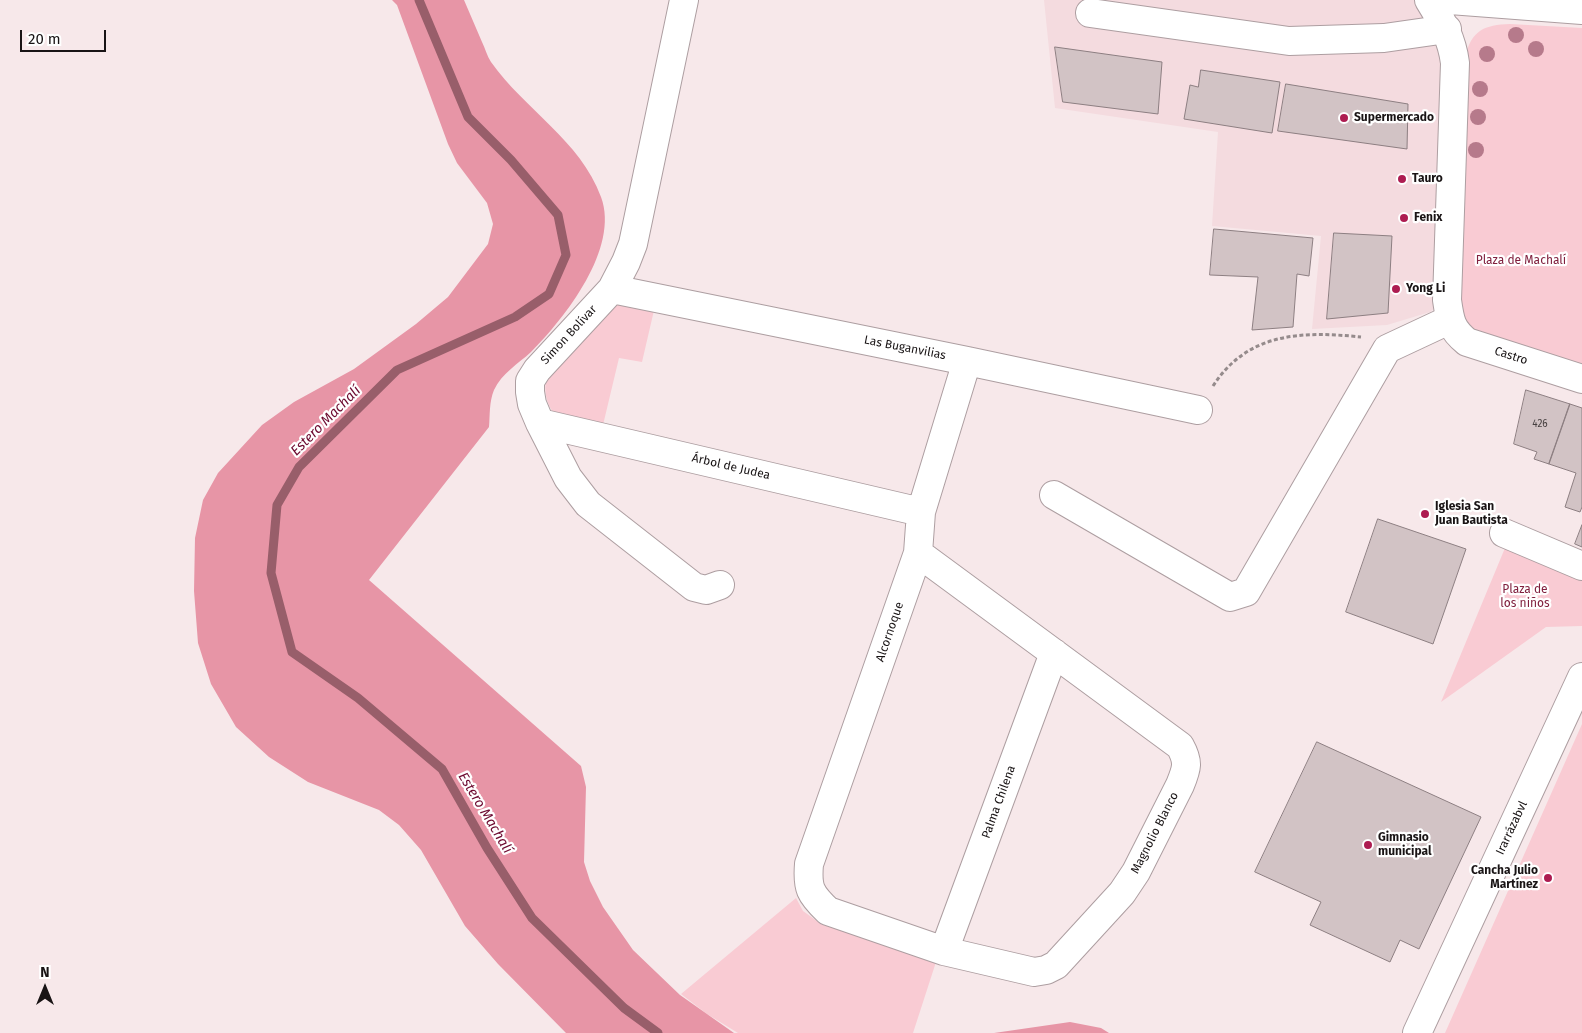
<!DOCTYPE html>
<meta charset="utf-8">
<style>
body{margin:0}
#map{position:relative;width:1582px;height:1033px;overflow:hidden;background:#f7e8ea;font-family:"Fira Sans",sans-serif}
canvas{display:block}
.north{position:absolute;left:20px;top:963px;width:50px;height:50px;-webkit-text-stroke:4px #fff;paint-order:stroke;rotate:0deg;font-size:14px;font-weight:700;line-height:20px;text-align:center;color:#191415}
.north::after{content:'';display:block;margin:auto;width:18px;height:22px;background:#191415;clip-path:polygon(50% 0,100% 100%,50% 72%,0 100%)}
.scale{position:absolute;left:20px;top:30px;width:86px;height:22px;box-sizing:border-box;border:2px solid #191415;border-top:0;padding-left:6px;font-size:15px;line-height:18px;white-space:nowrap;color:#191415;-webkit-text-stroke:4px #fff;paint-order:stroke}
</style>
<div id="map">
<canvas width="1582" height="1033"></canvas>
<div class="north">N</div>
<div class="scale">20 m</div>
</div>
<script>
const c = document.querySelector('canvas').getContext('2d');
c.lineJoin = 'round';
function paint(path, color) {
  c.fillStyle = color;
  c.fill(path, 'evenodd');
}
function trace(path, color, width, dash) {
  c.strokeStyle = color;
  c.lineWidth = width;
  c.lineCap = dash ? 'butt' : 'round';
  c.setLineDash(dash || []);
  c.stroke(path);
}
function write(font, color, halo, rows, align = 'center') {
  c.font = font + ' "Fira Sans",sans-serif';
  c.lineWidth = 4.5;
  c.setLineDash([]);
  c.textBaseline = 'middle';
  c.strokeStyle = halo;
  c.fillStyle = color;
  for (const [text, x, y, turn = 0] of rows) {
    c.save();
    c.translate(x, y);
    c.rotate((+turn || 0) * Math.PI / 180);
    c.textAlign = isNaN(turn) ? turn : align;
    if (halo) c.strokeText(text, 0, 0);
    c.fillText(text, 0, 0);
    c.restore();
  }
}
paint(new Path2D(`
 M1044,0h373l26,55 -8,253 -5,4 -43,13 -75,4 9,-93 -109,-10 6,-94 -163,-24z`), '#f4dbdf');
paint(new Path2D(`
 M1510,24l72,4v339l-102,-33c-15,-11 -18,-17 -21,-36l6,-241c7,-27 19,-32 45,-33z
 M620,302l35,4 -13,56 -23,-4 -16,67 -49,-12c-8,-9 -10,-23 -8,-34l67,-72z
 M1505,548l77,32v46l-36,1 -105,75z
 M1582,724v309h-137z
 M796,898l7,13 18,13 115,38 -23,71h-175l-31,-19 -26,-20z`), '#f9cbd3');
paint(new Path2D(`
 M392,0h72c6,14 12,28 18,42 3,6 5,14 9,20 34,48 89,78 110,135 19,51 -36,121 -70,155 -13,12 -29,21 -37,38 -5,12 -4,25 -5,37l-120,153 212,186 5,21 -2,75 6,19 13,26 30,43 47,45 54,38h-168l-68,-69 -33,-38 -44,-76 -22,-25 -20,-15 -71,-28 -39,-25 -33,-30 -25,-43 -13,-41 -4,-52 1,-53 8,-38 15,-27 44,-48 32,-23 60,-33 62,-45 32,-27 40,-53 5,-20 -6,-21 -30,-40 -9,-19 -51,-139z
 M1070,1022l31,6 8,5h-115z`), '#e795a6');
trace(new Path2D(`
 M419,0l49,117 43,43 47,55 8,40 -17,39 -34,23 -118,53 -98,97 -22,38 -6,68 21,79 66,46 84,71 45,79 45,70 92,90 34,25`), '#985e6a', 9);
const building = new Path2D(`
 M1055,47l107,15 -4,52 -95,-12z
 M1201,70l79,12 -8,51 -88,-14 6,-34 8,2z
 M1286,84l122,20 -1,45 -129,-18z
 M1214,229l99,9 -4,38 -12,-2 -4,53 -41,3 6,-53 -48,-2z
 M1334,233l58,3 -4,77 -61,6z
 M1526,390l44,14 -21,60 -15,-5 3,-7 -23,-8z
 M1570,404l12,4v99l-2,5 -15,-5 11,-34 -27,-9z
 M1378,519l88,30 -33,95 -87,-32z
 M1582,525v22l-7,-3z
 M1317,742l164,75 -62,132 -19,-9 -10,22 -80,-37 11,-23 -66,-30z`);
paint(building, '#d2c3c5');
trace(building, '#8d7f82', 1);
const minor = new Path2D(`
 M684,0l-51,244 -7,18 -14,27 -75,81 -7,11v11l2,12 8,19 28,55 20,26 106,83 12,3 14,-5
 M1090,13l199,28 95,-3 63,-9
 M612,289l355,72 231,49
 M540,423l381,89
 M1054,495l176,102 16,-5 141,-243 62,-29
 M1504,533l78,33
 M918,553l262,193c9,16 7,22 0,39l-44,87 -14,21 -66,72 -10,5 -12,2 -90,-21 -116,-40c-18,-17 -21,-23 -19,-47l109,-311 3,-41 46,-151
 M944,951l110,-298
 M1417,1033l165,-356`);
const major = new Path2D(`
 M1429,0c13,21 23,39 26,63l-8,237c3,21 4,29 20,42l115,37
 M1450,0l132,10`);
trace(minor, '#ad9ea1', 30);
trace(major, '#ad9ea1', 30);
trace(new Path2D(`
 M1213,386c35,-54 89,-55 148,-49`), '#958b8c', 3, [4, 2.5]);
trace(minor, '#fff', 28);
trace(major, '#fff', 28);
c.fillStyle = '#b67a8b';
for (const [x, y] of [
 [1516,35],
 [1536,49],
 [1487,54],
 [1480,89],
 [1478,117],
 [1476,150]
]) {
  c.beginPath();
  c.arc(x, y, 8, 0, 2 * Math.PI);
  c.fill();
}
for (const [x, y, r, color] of [
 [1344,118,5,"#ad1c51"],
 [1402,179,5,"#ad1c51"],
 [1404,218,5,"#ad1c51"],
 [1396,289,5,"#ad1c51"],
 [1425,514,5,"#ad1c51"],
 [1368,845,5,"#ad1c51"],
 [1548,878,5,"#ad1c51"]
]) {
  const dot = new Path2D();
  dot.arc(x, y, r, 0, 2 * Math.PI);
  c.fillStyle = color;
  c.fill(dot);
  trace(dot, '#fff', 2);
}
write('10px', '#474041', null, [
 ["426",1540,424]
]);
write('bold 12px', '#191415', '#fff', [
 ["Supermercado",1354,118],
 ["Tauro",1412,179],
 ["Fenix",1414,218],
 ["Yong Li",1406,289],
 ["Iglesia San",1435,507],
 ["Juan Bautista",1435,521],
 ["Gimnasio",1378,838],
 ["municipal",1378,852],
 ["Cancha Julio",1538,871,"right"],
 ["Martínez",1538,885,"right"]
], 'left');
write('12px', '#80203e', '#fff', [
 ["Plaza de Machalí",1521,261],
 ["Plaza de",1525,590],
 ["los niños",1525,604]
]);
write('12px', '#191415', '#fff', [
 ["Simon Bolívar",569,335,-47],
 ["Las Buganvilias",905,348,11],
 ["Castro",1511,356,18],
 ["Árbol de Judea",731,467,13],
 ["Alcornoque",890,632,-71],
 ["Palma Chilena",999,802,-70],
 ["Irarrázabvl",1512,828,-65],
 ["Magnolio Blanco",1155,833,-63]
]);
write('italic 14px', '#6c092f', '#fff', [
 ["Estero Machalí",326,421,-45],
 ["Estero Machalí",485,813,59]
]);
</script>
